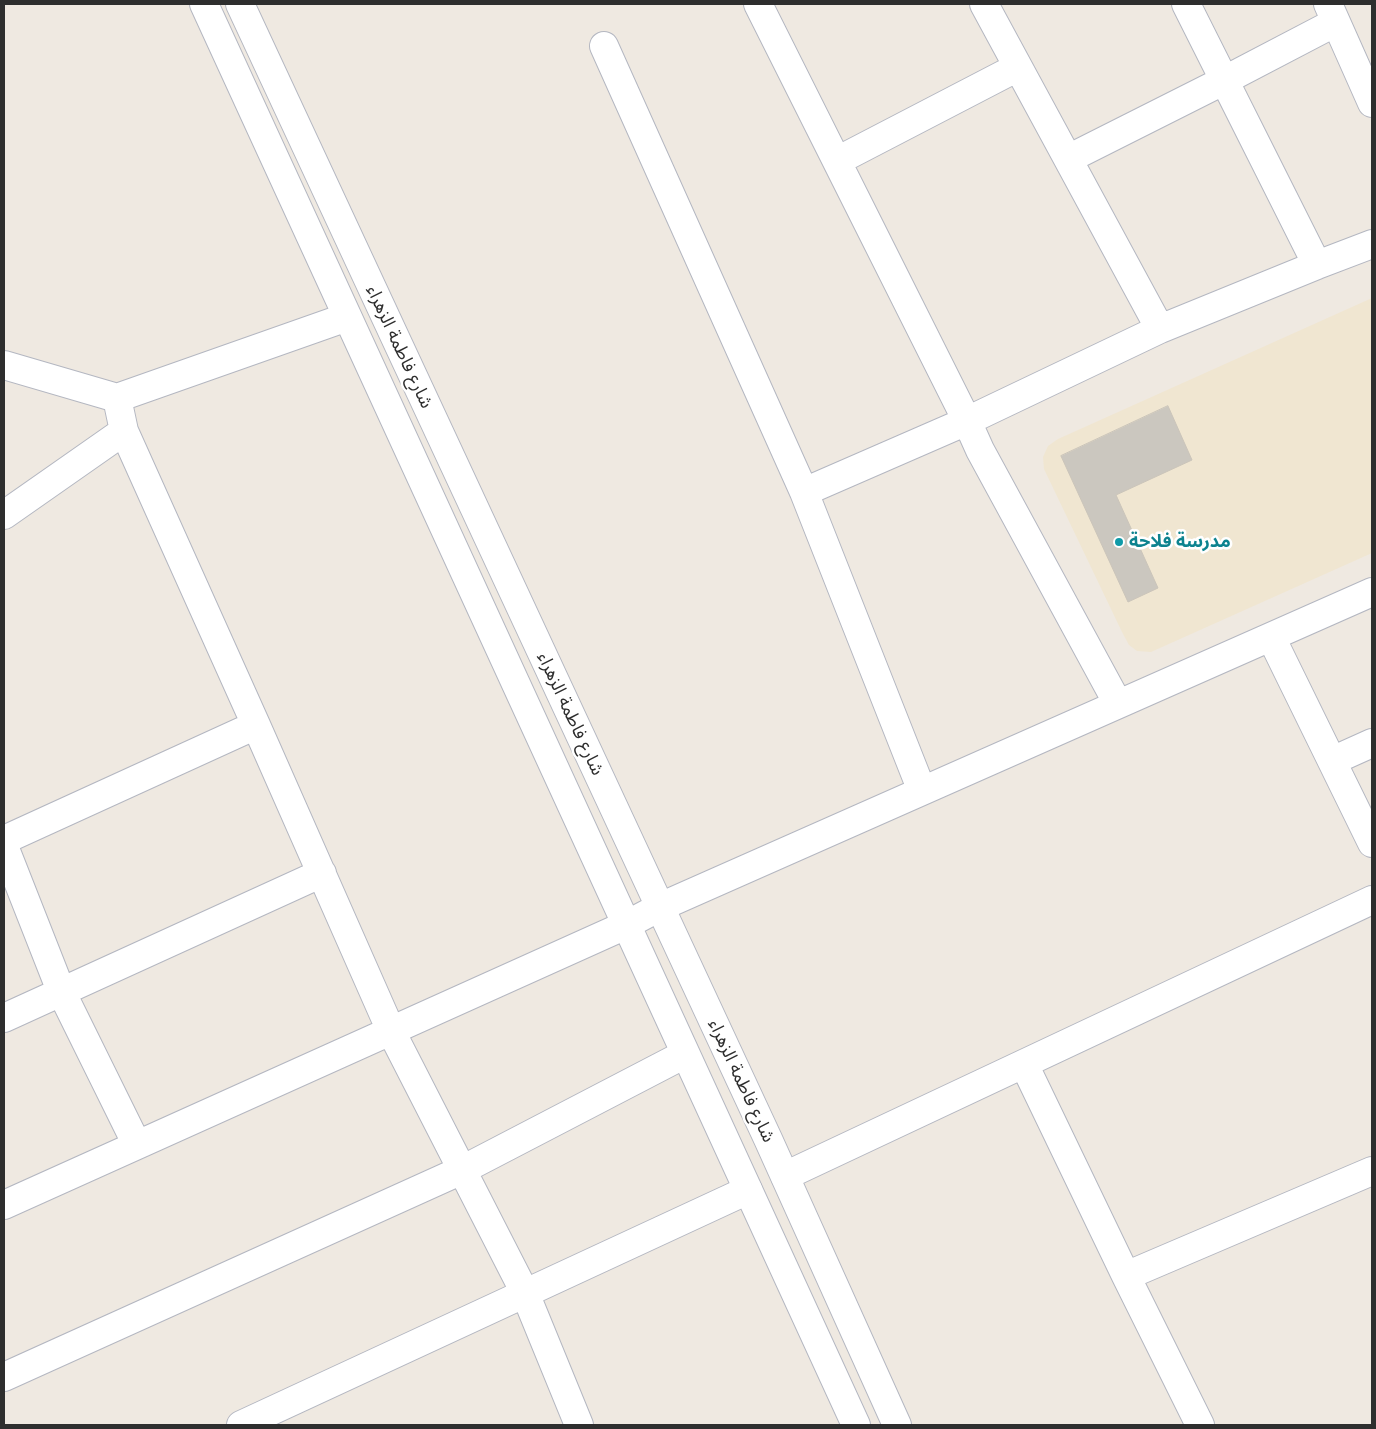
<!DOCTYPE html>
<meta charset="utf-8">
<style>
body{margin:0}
#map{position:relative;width:1376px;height:1429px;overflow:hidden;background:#efe9e1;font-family:"Fira Sans",sans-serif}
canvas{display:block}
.frame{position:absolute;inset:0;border:5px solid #2e2e2e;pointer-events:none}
</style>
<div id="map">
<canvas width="1376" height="1429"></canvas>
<div class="frame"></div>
</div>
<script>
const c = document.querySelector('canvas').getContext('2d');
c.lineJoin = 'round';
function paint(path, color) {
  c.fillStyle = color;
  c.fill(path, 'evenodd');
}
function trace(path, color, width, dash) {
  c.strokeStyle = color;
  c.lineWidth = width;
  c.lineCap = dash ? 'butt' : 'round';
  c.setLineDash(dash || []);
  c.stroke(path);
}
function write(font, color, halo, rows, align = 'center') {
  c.font = font + ' "Fira Sans","Noto Sans Arabic",sans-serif';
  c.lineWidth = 5;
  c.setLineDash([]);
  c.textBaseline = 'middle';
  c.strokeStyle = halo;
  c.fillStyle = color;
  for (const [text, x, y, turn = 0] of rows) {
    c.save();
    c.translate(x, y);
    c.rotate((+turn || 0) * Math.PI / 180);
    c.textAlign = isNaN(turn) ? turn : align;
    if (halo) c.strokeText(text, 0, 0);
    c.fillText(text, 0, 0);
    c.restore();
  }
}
paint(new Path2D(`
 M1372,298v255l-221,99 -14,-1 -8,-6 -7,-13 -78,-163 -1,-12 5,-11 10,-7z`), '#f0e6d1');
const building = new Path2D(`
 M1168,406l24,54 -76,35 42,93 -30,14 -67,-146z`);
paint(building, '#cbc7bf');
trace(building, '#cbc5ba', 1);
const street = new Path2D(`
 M758,4l209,417 13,29 138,254
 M984,4l176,325
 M1186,4l131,261
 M1328,4l44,99
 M604,46l200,446 118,299
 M1068,159l157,-79 111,-58
 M837,161l181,-94
 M4,365l113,33 230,-81
 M117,398l7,33 132,294 135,306 134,262 54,132
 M804,492l163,-71 193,-92 157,-64 55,-21
 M4,515l120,-84
 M1271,637l101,206
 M1332,761l40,-18
 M4,840l252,-115
 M4,846l57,145 76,154
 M4,1018l318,-145
 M1024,1064l102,212 74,149
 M785,1176l587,-276
 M4,1205l622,-280 34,-18 712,-315
 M1126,1276l246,-105
 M4,1377l458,-207 223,-116
 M241,1425l507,-235`);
const secondary = new Path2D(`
 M204,4l652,1421
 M240,4l528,1135 129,286`);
trace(street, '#b4b7c1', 30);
trace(secondary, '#b4b7c1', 30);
trace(street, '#fff', 28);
trace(secondary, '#fff', 28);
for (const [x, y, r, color] of [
 [1119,542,5,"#0f9aa8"]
]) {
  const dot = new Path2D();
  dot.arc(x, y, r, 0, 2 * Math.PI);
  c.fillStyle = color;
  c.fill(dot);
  trace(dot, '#fff', 2);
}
write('18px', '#2e2e2e', '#fff', [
 ["شارع فاطمة الزهراء",399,347,65],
 ["شارع فاطمة الزهراء",570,714,65],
 ["شارع فاطمة الزهراء",741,1081,65]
]);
write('bold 18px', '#0d838f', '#fff', [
 ["مدرسة فلاحة",1129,542]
], 'left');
</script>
